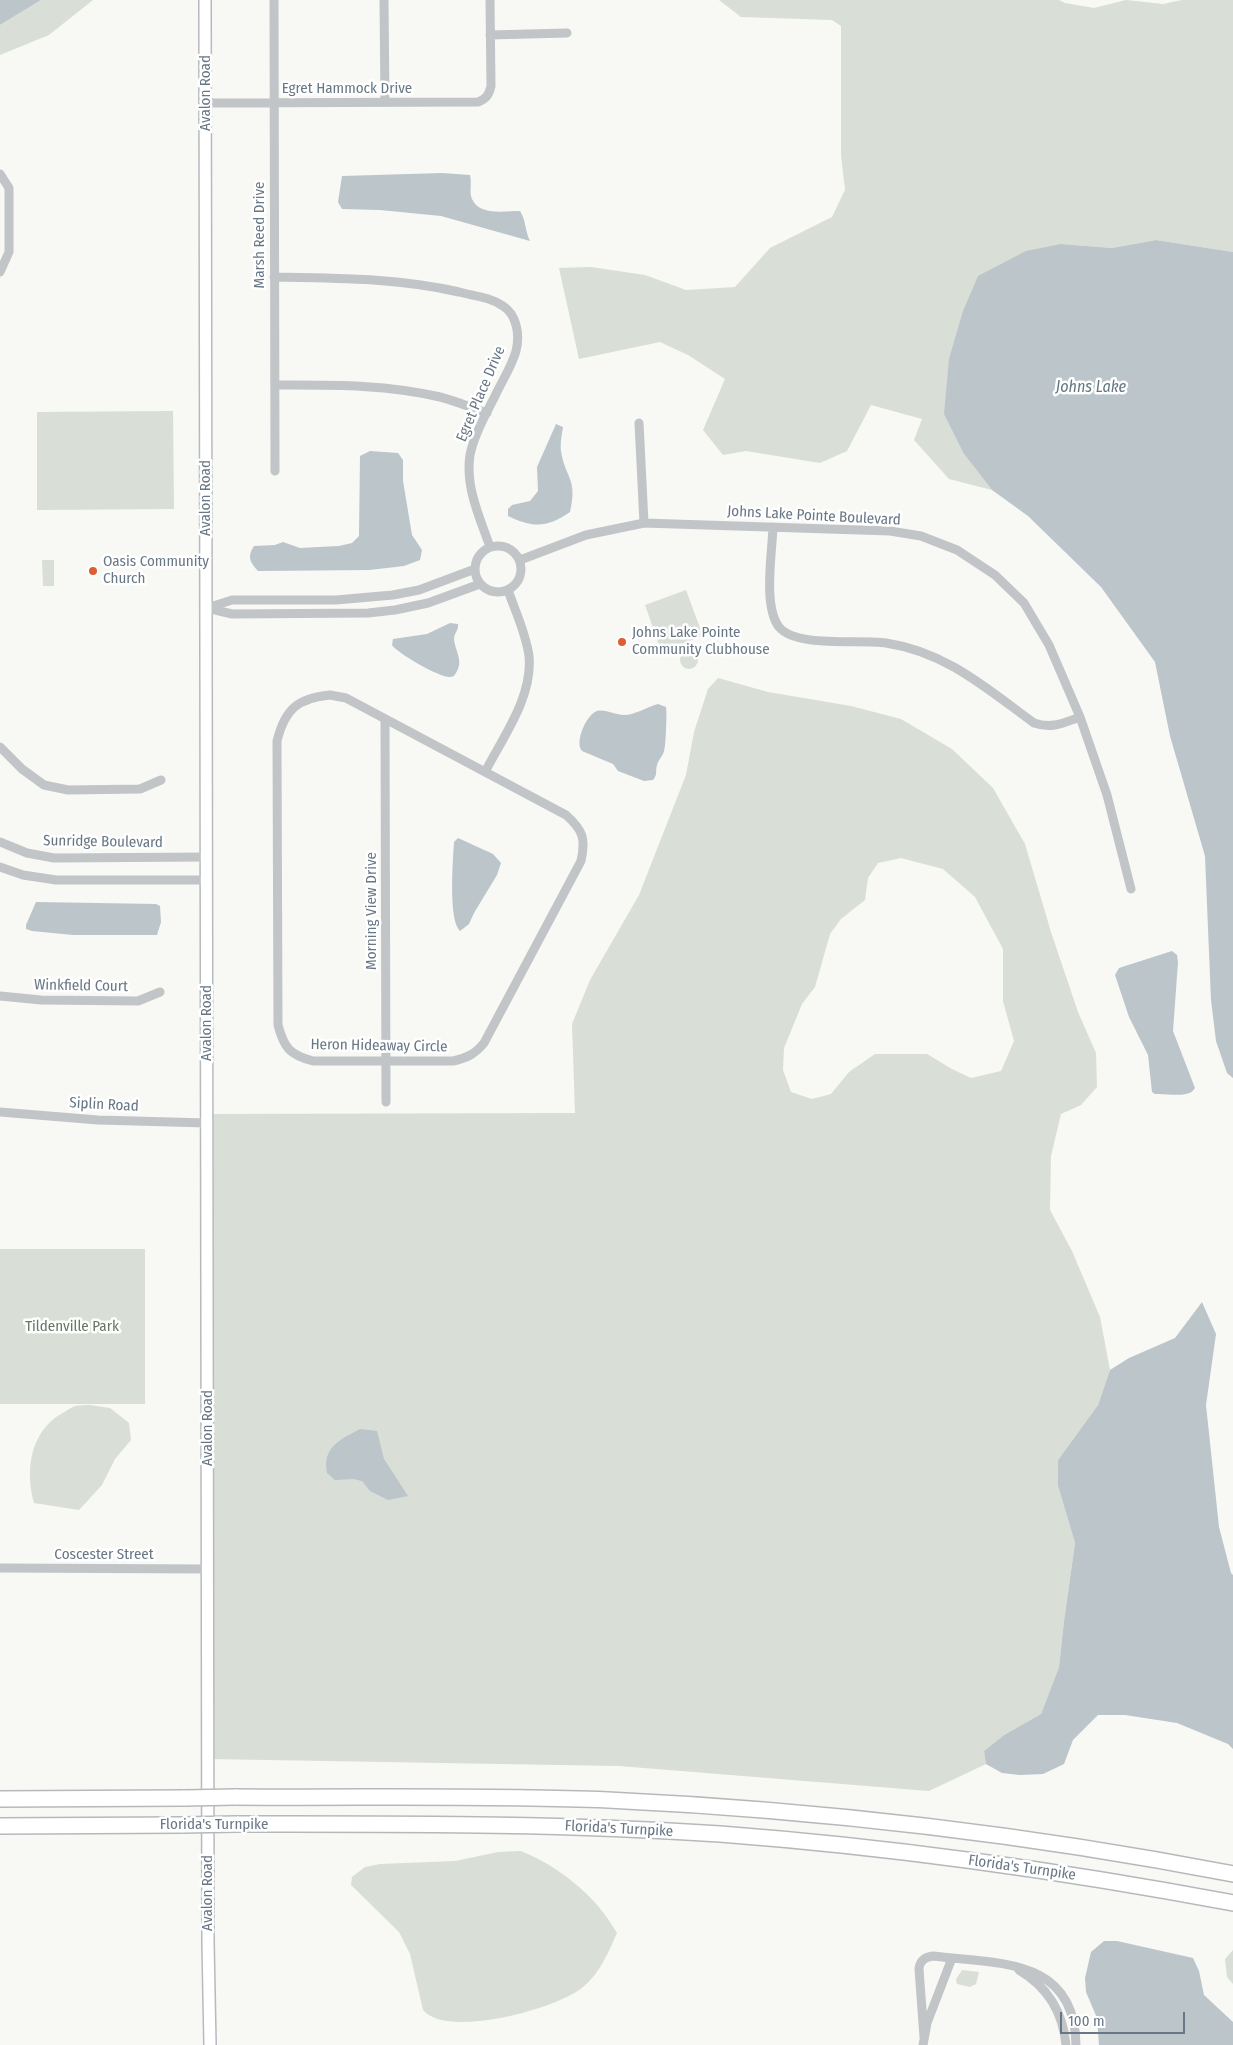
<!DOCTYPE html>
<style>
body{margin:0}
#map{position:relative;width:1233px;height:2045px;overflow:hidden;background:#f8f8f5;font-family:"Fira Sans Condensed",sans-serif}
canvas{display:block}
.scale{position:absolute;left:1060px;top:2012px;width:125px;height:22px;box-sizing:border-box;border:2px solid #687785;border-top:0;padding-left:6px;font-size:15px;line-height:18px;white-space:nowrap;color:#687785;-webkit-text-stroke:4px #fff;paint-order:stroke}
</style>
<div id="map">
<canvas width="1233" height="2045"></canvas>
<div class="scale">100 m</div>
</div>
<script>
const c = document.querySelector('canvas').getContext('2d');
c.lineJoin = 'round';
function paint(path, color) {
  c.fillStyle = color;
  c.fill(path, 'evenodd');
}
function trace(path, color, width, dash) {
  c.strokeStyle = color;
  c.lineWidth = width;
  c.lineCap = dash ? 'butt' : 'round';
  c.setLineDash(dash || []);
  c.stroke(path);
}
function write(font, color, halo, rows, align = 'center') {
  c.font = font + ' "Fira Sans Condensed",sans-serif';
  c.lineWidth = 5;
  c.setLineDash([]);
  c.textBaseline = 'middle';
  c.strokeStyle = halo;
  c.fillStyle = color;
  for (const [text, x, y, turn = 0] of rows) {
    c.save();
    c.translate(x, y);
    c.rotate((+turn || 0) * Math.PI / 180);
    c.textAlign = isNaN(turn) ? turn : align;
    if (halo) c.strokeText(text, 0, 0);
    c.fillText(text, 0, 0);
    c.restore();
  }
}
paint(new Path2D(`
 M41,0h52l-44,35 -49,20v-30z
 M719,0h340l6,3 29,5 32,-8 37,4 19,-4h51v252l-77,-12 -44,8 -51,-4 -97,210 28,36 -43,-11 -35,-39 8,-21 -51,-14 -24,46 -27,12 -74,-12 -23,4 -20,-25 22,-51 -37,-24 -28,-13 -81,17 -20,-91 32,-1 54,8 41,15 49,-3 35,-39 62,-31 13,-27 -4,-35v-129l-9,-6 -91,-3z
 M173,411l1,98 -137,1v-98z
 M42,560h12v26h-11z
 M686,590l17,46 -42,15 -16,-46z
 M680 660a9 9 0 1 1 18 0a9 9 0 1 1-18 0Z
 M718,678l50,14 83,14 50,13 51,30 41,39 32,56 26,88 27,80 18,41 1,34 -16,18 -20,9 -10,42 -1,54 22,41 28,66 10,53 -12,35 -40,55v26l17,57 -11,78 -5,46 -18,47 -37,21 -20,16 2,13 -57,27 -310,-25 -410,-7 -2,-645 368,-1 -3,-89 18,-44 49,-85 47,-120 8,-43 14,-43zM901,858l42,11 32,28 28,52v52l11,40 -13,30 -30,7 -19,-9 -25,-15h-52l-26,18 -18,22 -19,5 -21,-7 -8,-22 1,-22 18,-44 13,-17 15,-53 11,-15 24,-19 3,-22 10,-15z
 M0,1249h145v155h-145z
 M90,1405l20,3 19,15 2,17 -16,19 -13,26 -23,25 -45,-7c-9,-32 -4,-71 27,-89 4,-2 9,-6 14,-8 4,-1 10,-1 15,-1z
 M521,1851c39,16 75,45 96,82 -9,20 -17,40 -34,54 -26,22 -136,52 -160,23l-13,-56 -11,-22 -48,-47 1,-8 13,-10 15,-3 75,-3 43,-9z
 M1233,1950v34l-6,-7 -2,-18z
 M962,1970l17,2 -3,12 -6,3 -13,-3 -1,-5z`), '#d9ded6');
paint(new Path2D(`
 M0,0h41l-41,25z
 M442,173l28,2c2,8 -1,18 2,24 7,17 33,12 48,12 6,9 5,20 10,30l-89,-25 -61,-6 -38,-1 -4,-7 4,-26z
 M1156,240l77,12v826l-6,-5 -11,-32 -5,-41 -6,-144 -35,-120 -15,-74 -54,-75 -73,-71 -36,-26 -28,-36 -20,-40 5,-55 14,-48 15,-35 48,-25 35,-7 51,4z
 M556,424l7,3c-1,7 -3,16 -2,24 4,27 17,27 9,61 -23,16 -37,16 -62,4v-7l4,-4 18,-4 8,-10 -1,-24z
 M370,451l28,2 5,7v21l9,54 10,15 -2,10 -16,6 -35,4 -111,1c-8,-9 -11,-14 -4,-25l21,-1 8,-3 17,6 39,-2 13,-3 7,-7 1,-80z
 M450,623l8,1c1,6 -4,9 -4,15 1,12 10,22 2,34 -2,3 -3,4 -6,4 -10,1 -53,-24 -58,-32l1,-6 34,-5z
 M658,704l8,3c1,3 0,40 -2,44 -1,5 -6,9 -7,14 -2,7 1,9 -4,15l-9,1 -26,-10 -5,-7 -31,-13c-8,-9 5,-37 15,-40 9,-2 18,4 27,4 11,0 23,-8 34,-11z
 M458,838l35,16 8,9 -4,12 -23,38 -5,11 -9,7c-12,-11 -7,-72 -6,-89z
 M36,902l120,2 4,2 1,16 -4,13h-84l-41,-4 -6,-2v-4z
 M1172,951l5,4 1,7 -5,69 22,57c-6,11 -27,5 -40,6l-3,-2 -4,-37 -19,-38 -14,-42 4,-7z
 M1202,1302l14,32 -10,71 13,122 12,46 2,2v174l-5,-5 -51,-21 -52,-8h-27l-25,25 -9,24 -21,10 -23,1 -18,-2 -16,-9 -2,-13 20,-16 37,-21 18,-47 5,-46 11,-78 -17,-57v-26l40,-55 12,-35 19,-12 46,-20z
 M360,1429l17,2 7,28 24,37 -20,4 -18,-9 -8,-10 -9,-2 -18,1 -8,-7c-5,-26 13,-33 33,-44z
 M1104,1941h13l76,17 6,13 5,24 29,27v23h-134l-2,-27 -11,-26 -1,-14 6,-26z`), '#bbc5ca');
const secondary = new Path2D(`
 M205,0l3,1942 2,103`);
const motorway = new Path2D(`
 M235,1797c124,1 249,-2 373,3 210,10 419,34 625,74
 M0,1799l185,-1
 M237,1824c161,0 322,-1 483,10 172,13 343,37 513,69
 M0,1826l183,-1`);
trace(secondary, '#b6babf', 14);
trace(motorway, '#b6b9bc', 18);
trace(new Path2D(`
 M274,0l1,471
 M384,0l1,102
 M490,35l77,-2
 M206,103l272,-1c8,-3 11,-7 13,-16l-1,-86
 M0,174l9,14v64l-9,20
 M274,277c63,1 124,1 185,15 15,4 31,5 44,14 14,9 17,29 13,45 -4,15 -14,30 -21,45 -9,18 -21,39 -25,59 -5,32 10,63 20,92
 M275,385c55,0 110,-1 165,12 16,4 32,11 47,16
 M639,423l5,100
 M773,527c-1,27 -10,79 6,100 17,21 81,12 107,16 60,9 100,45 148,80 18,6 29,0 46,-6
 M475 569a23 23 0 1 1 46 0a23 23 0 1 1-46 0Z
 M520,560l66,-25 58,-12 246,8 31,5 36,14 38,25 29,28 25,42 31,72 27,78 24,94
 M207,608l25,6 136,-1 27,-3 33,-7 52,-19
 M207,608l25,-8h104l57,-5 26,-5 56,-21
 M330,695l16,3 220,117c17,15 20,24 15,46l-97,182c-9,11 -17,15 -31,18h-140c-23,-6 -29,-13 -35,-36l-1,-284c8,-32 21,-43 53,-46z
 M385,719l1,383
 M0,747l22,22 22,16 24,5 72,-1 21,-9
 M485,772c18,-35 48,-75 44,-116 -3,-23 -14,-45 -21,-66
 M0,842l27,11 27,5 153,-1
 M0,867l23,8 33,5h151
 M0,996l41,4 97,1 22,-9
 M0,1112l98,8 109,3
 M0,1568l208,1
 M1019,1970c29,17 44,43 47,75
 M924,2037l-5,-68c1,-9 6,-12 14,-13 65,8 142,1 143,89
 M923,2045l4,-22 25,-65`), '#c1c5c8', 9);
trace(secondary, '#fff', 11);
trace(motorway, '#fff', 15);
const motorwayBridge = new Path2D(`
 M185,1798l50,-1
 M183,1825l54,-1`);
trace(motorwayBridge, '#b6b9bc', 18, []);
trace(motorwayBridge, '#fff', 15);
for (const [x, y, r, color] of [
 [93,571,5,"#dc5e31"],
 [622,642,5,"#dc5e31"]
]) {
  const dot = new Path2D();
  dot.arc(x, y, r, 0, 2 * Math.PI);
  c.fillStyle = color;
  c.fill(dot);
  trace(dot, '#fff', 2);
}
write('15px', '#687785', '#fff', [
 ["Egret Hammock Drive",347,89],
 ["Avalon Road",206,93,-90],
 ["Marsh Reed Drive",260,235,-90],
 ["Egret Place Drive",481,394,-67],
 ["Avalon Road",206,498,-90],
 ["Johns Lake Pointe Boulevard",814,516,3],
 ["Sunridge Boulevard",103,842,1],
 ["Morning View Drive",372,911,-90],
 ["Winkfield Court",81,986,1],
 ["Avalon Road",207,1023,-90],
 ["Heron Hideaway Circle",379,1046,1],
 ["Siplin Road",104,1105,3],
 ["Avalon Road",208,1428,-90],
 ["Coscester Street",104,1555],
 ["Florida's Turnpike",214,1825],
 ["Florida's Turnpike",619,1829,3],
 ["Florida's Turnpike",1022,1868,8],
 ["Avalon Road",208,1893,-90]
]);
write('15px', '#687785', '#fff', [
 ["Oasis Community",103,562],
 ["Church",103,579],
 ["Johns Lake Pointe",632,633],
 ["Community Clubhouse",632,650]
], 'left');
write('15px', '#667763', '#fff', [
 ["Tildenville Park",72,1327]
]);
write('italic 16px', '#637780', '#fff', [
 ["Johns Lake",1091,388]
]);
</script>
